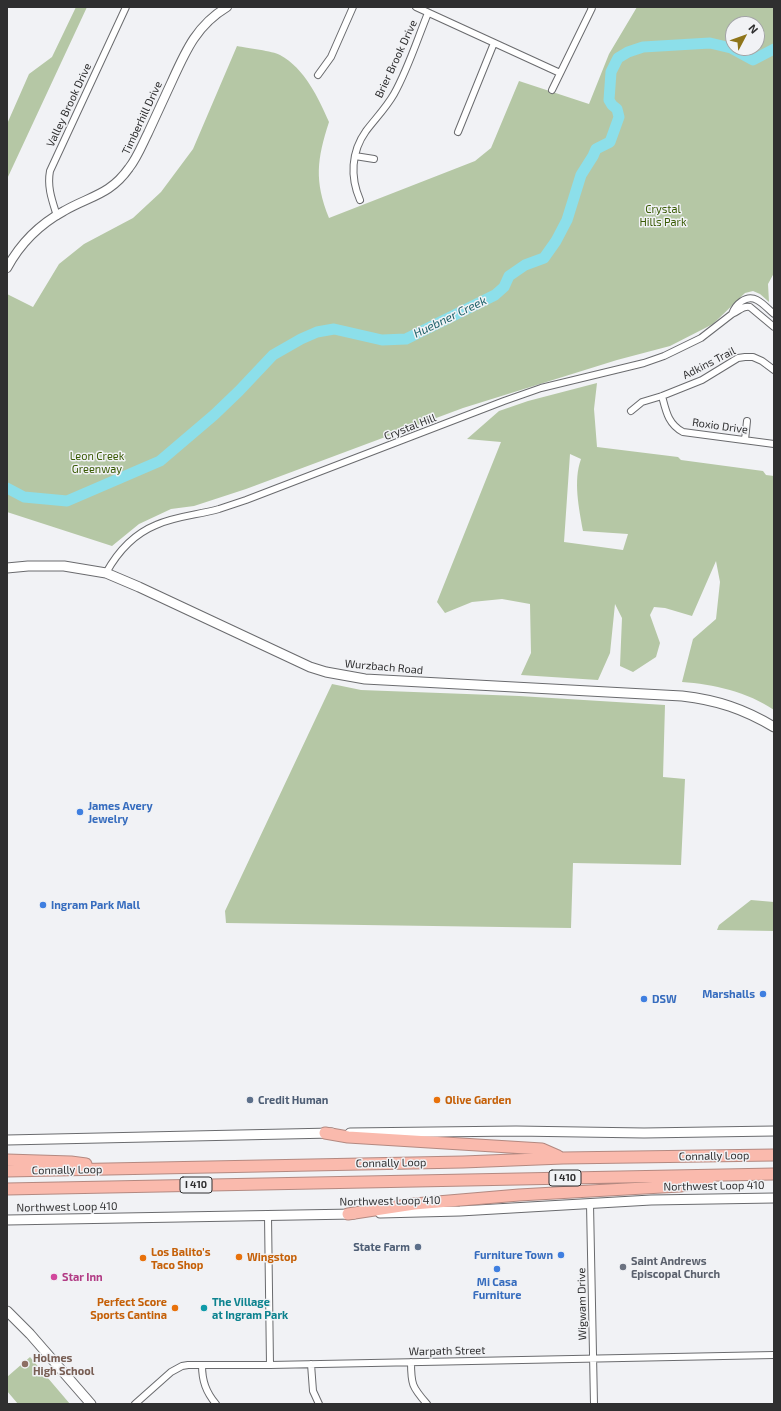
<!DOCTYPE html>
<style>
body{margin:0}
#map{position:relative;width:781px;height:1411px;overflow:hidden;background:#f1f2f5;font-family:"Exo 2",sans-serif}
canvas{display:block}
.frame{position:absolute;inset:0;border:8px solid #2f2f30;pointer-events:none}
.north{position:absolute;left:725px;top:16px;width:40px;height:40px;box-sizing:border-box;background:#f1f2f5;border:1px solid #a3a4a6;border-radius:50%;rotate:49deg;font-size:11px;font-weight:700;line-height:16px;text-align:center;color:#2f2f30}
.north::after{content:'';display:block;margin:auto;width:14px;height:18px;background:#8f751a;clip-path:polygon(50% 0,100% 100%,50% 72%,0 100%)}
</style>
<div id="map">
<canvas width="781" height="1411"></canvas>
<div class="frame"></div>
<div class="north">N</div>
</div>
<script>
const c = document.querySelector('canvas').getContext('2d');
c.lineJoin = 'round';
function paint(path, color) {
  c.fillStyle = color;
  c.fill(path, 'evenodd');
}
function trace(path, color, width, dash) {
  c.strokeStyle = color;
  c.lineWidth = width;
  c.lineCap = dash ? 'butt' : 'round';
  c.setLineDash(dash || []);
  c.stroke(path);
}
function write(font, color, halo, rows, align = 'center') {
  c.font = font + ' "Exo 2",sans-serif';
  c.lineWidth = 3;
  c.setLineDash([]);
  c.textBaseline = 'middle';
  c.strokeStyle = halo;
  c.fillStyle = color;
  for (const [text, x, y, turn = 0] of rows) {
    c.save();
    c.translate(x, y);
    c.rotate((+turn || 0) * Math.PI / 180);
    c.textAlign = isNaN(turn) ? turn : align;
    if (halo) c.strokeText(text, 0, 0);
    c.fillText(text, 0, 0);
    c.restore();
  }
}
paint(new Path2D(`
 M76,7h11l-80,172v-55l22,-50 23,-17z
 M637,7h137v266l-6,11 1,18 -9,-8 -7,-3 -8,2 -32,31 -43,22 -53,14 -154,48 -217,81 -52,17 -23,3 -32,15 -27,22 -105,-34v-218l26,13 26,-43 25,-20 49,-26 28,-26 32,-43 44,-103c10,2 36,5 43,9 25,14 38,42 49,67 -12,37 -15,59 0,96l146,-57 16,-13 28,-67 70,23 20,-50zM733,24h24v24h-24z
 M597,383l-3,26 3,38 81,10 3,3 82,11 3,4 8,1v234c-26,-18 -61,-26 -92,-28l11,-43 23,-20 4,-37 -4,-21 -24,55 -27,-8 -11,-1 -4,8 10,28 -4,14 -23,15 -13,-6 2,-48 -7,-14 -5,49 -12,27 -77,-5 10,-22 -1,-49 -28,-5 -30,3 -27,11 -8,-11 64,-160 -34,-3 32,-28 29,-10zM570,454l11,5c-8,22 -2,49 2,72l45,3 -5,16 -59,-8z
 M332,684l29,6 158,6 146,9 -2,72 22,2 -4,86 -108,-2 -2,65 -345,-5 -1,-12z
 M751,900l23,2v29l-57,-1 2,-5z
 M30,1357l40,47h-52l-11,-13v-14z`), '#b5c7a5');
trace(new Path2D(`
 M7,488l17,9 43,4 93,-40 54,-46 25,-24 34,-36 28,-16 16,-7 17,-3 48,11 24,-1 89,-44 9,-8 5,-11 16,-11 19,-7 12,-17 11,-21 14,-45 12,-19 3,-7 14,-7 9,-25 -2,-8 -5,-4 -3,-5 2,-28 7,-14 10,-6 15,-5 67,-4 21,5 22,12 21,-11`), '#8cdfea', 11);
const minor = new Path2D(`
 M416,7l144,66
 M318,75l13,-18 22,-50
 M552,90l40,-82 -1,-1
 M458,132l36,-89
 M355,156l19,3
 M360,200c-10,-23 -9,-48 6,-69 9,-12 20,-23 28,-37 14,-25 23,-54 34,-81
 M57,216c-5,-16 -10,-29 -7,-45l76,-164
 M732,314c3,-9 14,-20 25,-14 6,3 12,10 17,14
 M662,396c4,15 6,28 21,36l91,12
 M631,411l11,-9 20,-6 40,-16 36,-22 7,-1h8l9,4 12,9
 M745,440l2,-19
 M106,573c11,-20 28,-39 50,-48 20,-9 42,-10 63,-16 9,-3 18,-6 27,-9l258,-99 37,-13 103,-25 20,-7 37,-18 31,-24c6,-2 11,-9 18,-7l24,20
 M590,1204l4,200
 M268,1216l2,149
 M411,1362c0,22 1,25 16,42
 M311,1364l2,27 6,13
 M202,1365c0,16 4,27 14,39
 M135,1404l36,-32 11,-6 6,-1h82l504,-10`);
const tertiary = new Path2D(`
 M7,268c13,-24 33,-44 57,-57 26,-15 46,-16 65,-43 8,-10 13,-23 19,-35 8,-17 16,-35 24,-52 14,-31 25,-56 55,-74`);
const secondary = new Path2D(`
 M7,568l21,-2h36l42,7 33,14 171,80 16,5 39,7 317,17c35,4 62,13 92,31
 M350,1133l166,-2 128,2 130,-2
 M7,1140l325,-7
 M380,1213l80,-2 191,-11 123,-2
 M7,1220l347,-6
 M7,1311l23,23 61,70`);
const motorway = new Path2D(`
 M325,1133l23,4 194,12 16,7
 M7,1160l64,2 15,2
 M7,1171l456,-9 100,-4 211,-3
 M7,1189l767,-15
 M348,1214l66,-10 105,-9 161,-9 30,-5`);
trace(minor, '#6a6b6e', 8);
trace(tertiary, '#6a6b6e', 10);
trace(secondary, '#6a6b6e', 11);
trace(motorway, '#b38981', 13);
trace(minor, '#fff', 6);
trace(tertiary, '#fff', 8);
trace(secondary, '#fff', 9);
trace(motorway, '#fabaad', 11);
for (const [x, y, r, color] of [
 [80,812,4,"#3f7fe0"],
 [43,905,4,"#3f7fe0"],
 [763,994,4,"#3f7fe0"],
 [644,999,4,"#3f7fe0"],
 [250,1100,4,"#5c6f8a"],
 [437,1100,4,"#e8710a"],
 [418,1247,4,"#5c6f8a"],
 [561,1255,4,"#3f7fe0"],
 [239,1257,4,"#e8710a"],
 [143,1258,4,"#e8710a"],
 [623,1267,4,"#6b7280"],
 [497,1269,4,"#3f7fe0"],
 [54,1277,4,"#d1479c"],
 [175,1308,4,"#e8710a"],
 [204,1308,4,"#0f9aa8"],
 [25,1364,4,"#8d6e63"]
]) {
  const dot = new Path2D();
  dot.arc(x, y, r, 0, 2 * Math.PI);
  c.fillStyle = color;
  c.fill(dot);
  trace(dot, '#f1f2f5', 1.5);
}
for (const [x, y, w] of [
 [565,1178,32],
 [196,1185,32]
]) {
  const box = new Path2D();
  box.roundRect(x - w / 2, y - 8, w, 16, 3);
  c.fillStyle = '#f1f2f5';
  c.fill(box);
  trace(box, '#2f2f30', 1);
}
write('bold 10px', '#2f2f30', null, [
 ["I 410",565,1178],
 ["I 410",196,1185]
]);
write('11px', '#2f2f30', '#f1f2f5', [
 ["Brier Brook Drive",396,59,-65],
 ["Valley Brook Drive",69,105,-65],
 ["Timberhill Drive",142,118,-65],
 ["Adkins Trail",709,363,-27],
 ["Roxio Drive",720,426,8],
 ["Crystal Hill",410,427,-21],
 ["Wurzbach Road",384,667,5],
 ["Connally Loop",714,1156,-1],
 ["Connally Loop",391,1163,-1],
 ["Connally Loop",67,1170,-1],
 ["Northwest Loop 410",714,1186,-1],
 ["Northwest Loop 410",390,1201,-1],
 ["Northwest Loop 410",67,1207,-1],
 ["Wigwam Drive",582,1304,-91],
 ["Warpath Street",447,1351,-1]
]);
write('11px', '#395a04', '#f1f2f5', [
 ["Crystal",663,209],
 ["Hills Park",663,222],
 ["Leon Creek",97,456],
 ["Greenway",97,469]
]);
write('bold 11px', '#366cbe', '#f1f2f5', [
 ["James Avery",88,806],
 ["Jewelry",88,819],
 ["Ingram Park Mall",51,905],
 ["Marshalls",755,994,"right"],
 ["DSW",652,999],
 ["Furniture Town",553,1255,"right"],
 ["Mi Casa",497,1282,"center"],
 ["Furniture",497,1295,"center"]
], 'left');
write('bold 11px', '#4e5e75', '#f1f2f5', [
 ["Credit Human",258,1100],
 ["State Farm",410,1247,"right"]
], 'left');
write('bold 11px', '#c56008', '#f1f2f5', [
 ["Olive Garden",445,1100],
 ["Los Balito's",151,1252],
 ["Taco Shop",151,1265],
 ["Wingstop",247,1257],
 ["Perfect Score",167,1302,"right"],
 ["Sports Cantina",167,1315,"right"]
], 'left');
write('bold 11px', '#5b616d', '#f1f2f5', [
 ["Saint Andrews",631,1261],
 ["Episcopal Church",631,1274]
], 'left');
write('bold 11px', '#b23c85', '#f1f2f5', [
 ["Star Inn",62,1277]
], 'left');
write('bold 11px', '#0d838f', '#f1f2f5', [
 ["The Village",212,1302],
 ["at Ingram Park",212,1315]
], 'left');
write('bold 11px', '#785e54', '#f1f2f5', [
 ["Holmes",33,1358],
 ["High School",33,1371]
], 'left');
write('italic 12px', '#1e626a', '#f1f2f5', [
 ["Huebner Creek",450,317,-26]
]);
</script>
